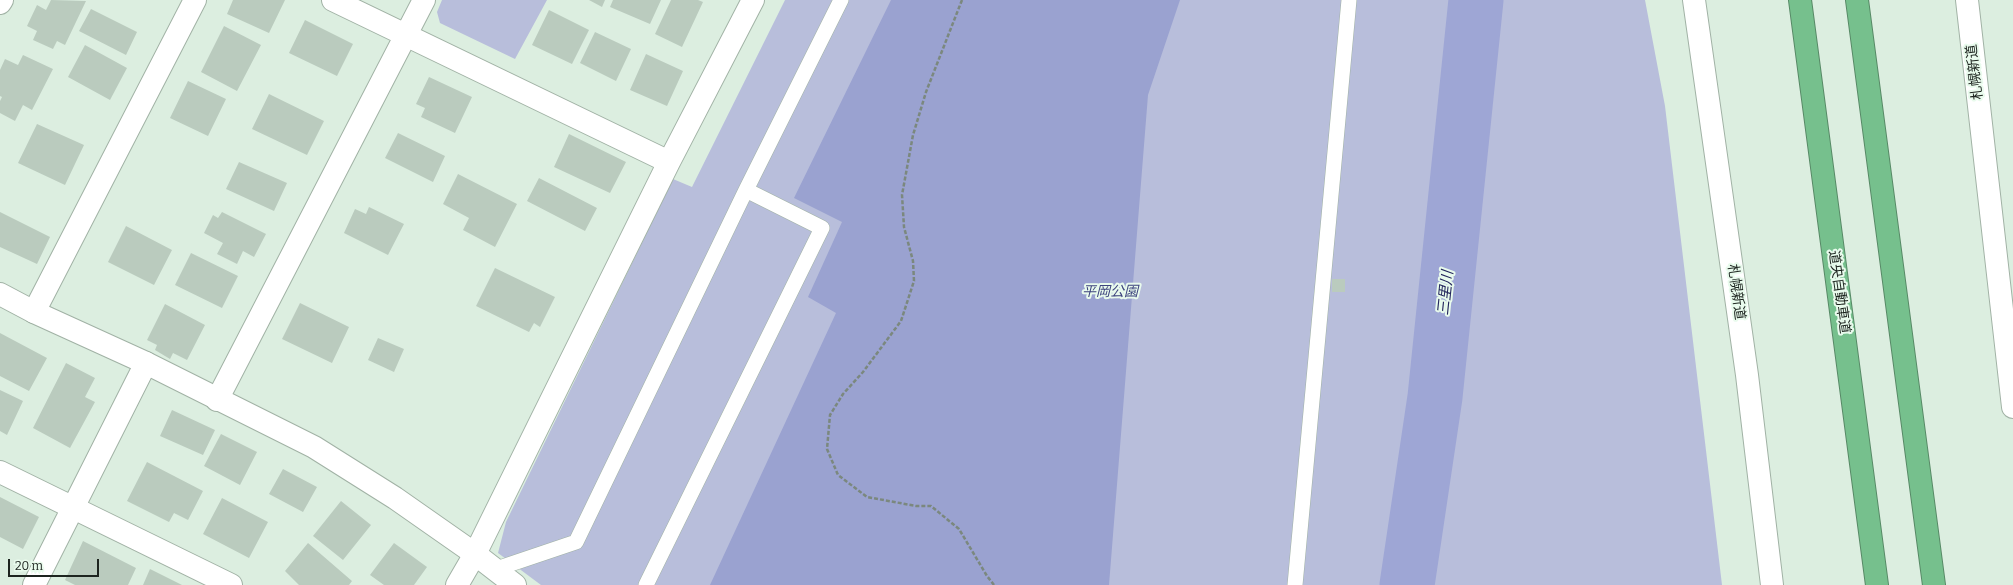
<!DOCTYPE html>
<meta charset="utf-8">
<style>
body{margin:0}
#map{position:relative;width:2013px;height:585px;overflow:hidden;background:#dceee0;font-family:Bitter,serif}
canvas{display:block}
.scale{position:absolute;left:8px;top:559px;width:91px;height:18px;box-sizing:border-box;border:2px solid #1d241f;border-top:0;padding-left:5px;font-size:12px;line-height:14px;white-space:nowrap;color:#1d241f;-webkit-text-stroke:3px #e9fbed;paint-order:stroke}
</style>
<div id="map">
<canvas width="2013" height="585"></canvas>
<div class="scale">20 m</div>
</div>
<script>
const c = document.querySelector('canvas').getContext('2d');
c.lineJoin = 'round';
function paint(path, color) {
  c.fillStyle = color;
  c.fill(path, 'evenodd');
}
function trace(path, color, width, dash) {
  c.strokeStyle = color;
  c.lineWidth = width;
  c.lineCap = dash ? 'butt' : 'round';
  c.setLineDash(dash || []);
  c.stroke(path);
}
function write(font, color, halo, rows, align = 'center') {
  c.font = font + ' Bitter,"Noto Sans JP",serif';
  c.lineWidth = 4;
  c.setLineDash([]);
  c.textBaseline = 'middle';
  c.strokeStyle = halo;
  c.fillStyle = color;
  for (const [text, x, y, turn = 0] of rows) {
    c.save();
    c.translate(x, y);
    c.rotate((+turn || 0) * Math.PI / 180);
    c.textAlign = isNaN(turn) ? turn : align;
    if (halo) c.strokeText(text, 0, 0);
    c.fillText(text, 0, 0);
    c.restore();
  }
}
paint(new Path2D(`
 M442,0h105l-32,59 -75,-36 -3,-11z
 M785,0h860l20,106 57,479h-1181l-43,-32 8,-31 167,-343 19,8z`), '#b8bedb');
paint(new Path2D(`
 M891,0h289l-32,95 -39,490h-399l126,-272 -28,-16 34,-75 -48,-24z`), '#9aa2d0');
trace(new Path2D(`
 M1407,585l28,-188 41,-397`), '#9ea6d5', 55);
paint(new Path2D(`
 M51,0l35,1 -21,44 -8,-4 -4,8 -20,-9 4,-9 -10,-5 10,-21 9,5z
 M233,0h52l-16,33 -42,-19z
 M589,0h16l-3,7z
 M613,0h48l-11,24 -40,-17z
 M671,0h27l5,2 -21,45 -27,-13z
 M91,9l46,23 -11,23 -47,-24z
 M549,10l40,20 -17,34 -40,-19z
 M305,20l48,24 -16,32 -48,-23z
 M224,26l37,19 -24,46 -36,-19z
 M595,32l36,17 -15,32 -36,-18z
 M85,45l42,23 -17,32 -42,-23z
 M646,54l37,17 -16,35 -37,-16z
 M23,55l30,14 -21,41 -9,-5 -8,16 -15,-8v-12l2,-4 -2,-1v-26l5,-11 13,6z
 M429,77l43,20 -17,36 -34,-16 4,-9 -9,-4z
 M188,81l38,18 -18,37 -38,-18z
 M269,94l55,27 -17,34 -55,-26z
 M37,124l47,21 -19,40 -47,-22z
 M398,133l47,23 -12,26 -48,-24z
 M569,134l57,28 -16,31 -56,-26z
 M239,162l48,21 -13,28 -48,-22z
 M458,174l59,30 -22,43 -32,-17 6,-12 -26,-14z
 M539,178l58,30 -12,23 -58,-30z
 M369,207l35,17 -16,31 -44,-22 11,-24 11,5z
 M0,212l50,25 -13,27 -37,-17z
 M222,212l44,22 -12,23 -11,-6 -6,13 -20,-10 6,-11 -19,-10 9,-18 5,3z
 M126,226l46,24 -18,35 -46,-23z
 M191,253l47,23 -16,32 -47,-23z
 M495,268l60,29 -15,30 -6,-4 -5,9 -53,-26z
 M1332,279h13v13h-13z
 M300,303l49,24 -17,36 -50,-24z
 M165,304l40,21 -18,35 -14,-7 -3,6 -15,-9 2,-5 -10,-5z
 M0,333l47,25 -18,33 -29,-15z
 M378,338l26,11 -10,23 -26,-12z
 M66,363l29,15 -10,19 10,5 -25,46 -37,-20z
 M0,390l23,11 -16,34 -7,-4z
 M172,410l43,20 -12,25 -43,-19z
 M221,434l36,18 -17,33 -36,-19z
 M147,462l56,29 -15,29 -14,-7 -5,9 -42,-21z
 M283,469l34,18 -14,25 -34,-18z
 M0,497l39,20 -16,32 -23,-12z
 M222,498l46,24 -19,36 -46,-24z
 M341,501l30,24 -28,35 -30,-24z
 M83,541l53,27 -8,17h-53l-10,-5z
 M308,543l44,38 -3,4h-50l-14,-14z
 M394,543l33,24 -13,18h-30l-14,-10z
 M150,569l32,16h-39z`), '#bacbbe');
const service = new Path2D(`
 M496,569l80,-27 170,-352 95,-190
 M646,585l176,-357 -76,-38
 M1295,585l54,-585`);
const minor = new Path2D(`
 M333,0l336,162
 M0,3l2,-3
 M34,312l161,-312
 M217,400l207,-400
 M0,472l231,113
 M34,585l112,-222
 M457,585l18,-31 194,-392 84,-162`);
const tertiary = new Path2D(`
 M1694,0l53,375 25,210
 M1967,0l46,407
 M0,294l34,18 112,51 168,84 81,51 80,56 40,31`);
const motorway = new Path2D(`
 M1800,0l77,585
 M1857,0l77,585`);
trace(service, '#a1b2a5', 16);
trace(minor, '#a1b2a5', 24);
trace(tertiary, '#a1b2a5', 24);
trace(motorway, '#578966', 24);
trace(new Path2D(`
 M962,0l-36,92 -13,43 -11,60 2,32 9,34 1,20 -13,40 -38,51 -20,22 -13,21 -3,34 11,26 29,22 49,9h15l28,23 28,47 7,9`), '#7b887e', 2.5, [4, 2]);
trace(service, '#fff', 15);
trace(minor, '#fff', 22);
trace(tertiary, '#fff', 22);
trace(motorway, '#76c08d', 22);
write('14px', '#1d241f', '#e9fbed', [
 ["札幌新道",1975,72,-97],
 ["札幌新道",1736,292,82],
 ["道央自動車道",1839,292,82]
]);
write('italic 14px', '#3d437e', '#e9fbed', [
 ["平岡公園",1110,292]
]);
write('italic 15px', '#22245c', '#e9fbed', [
 ["三里川",1446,293,-84]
]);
</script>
